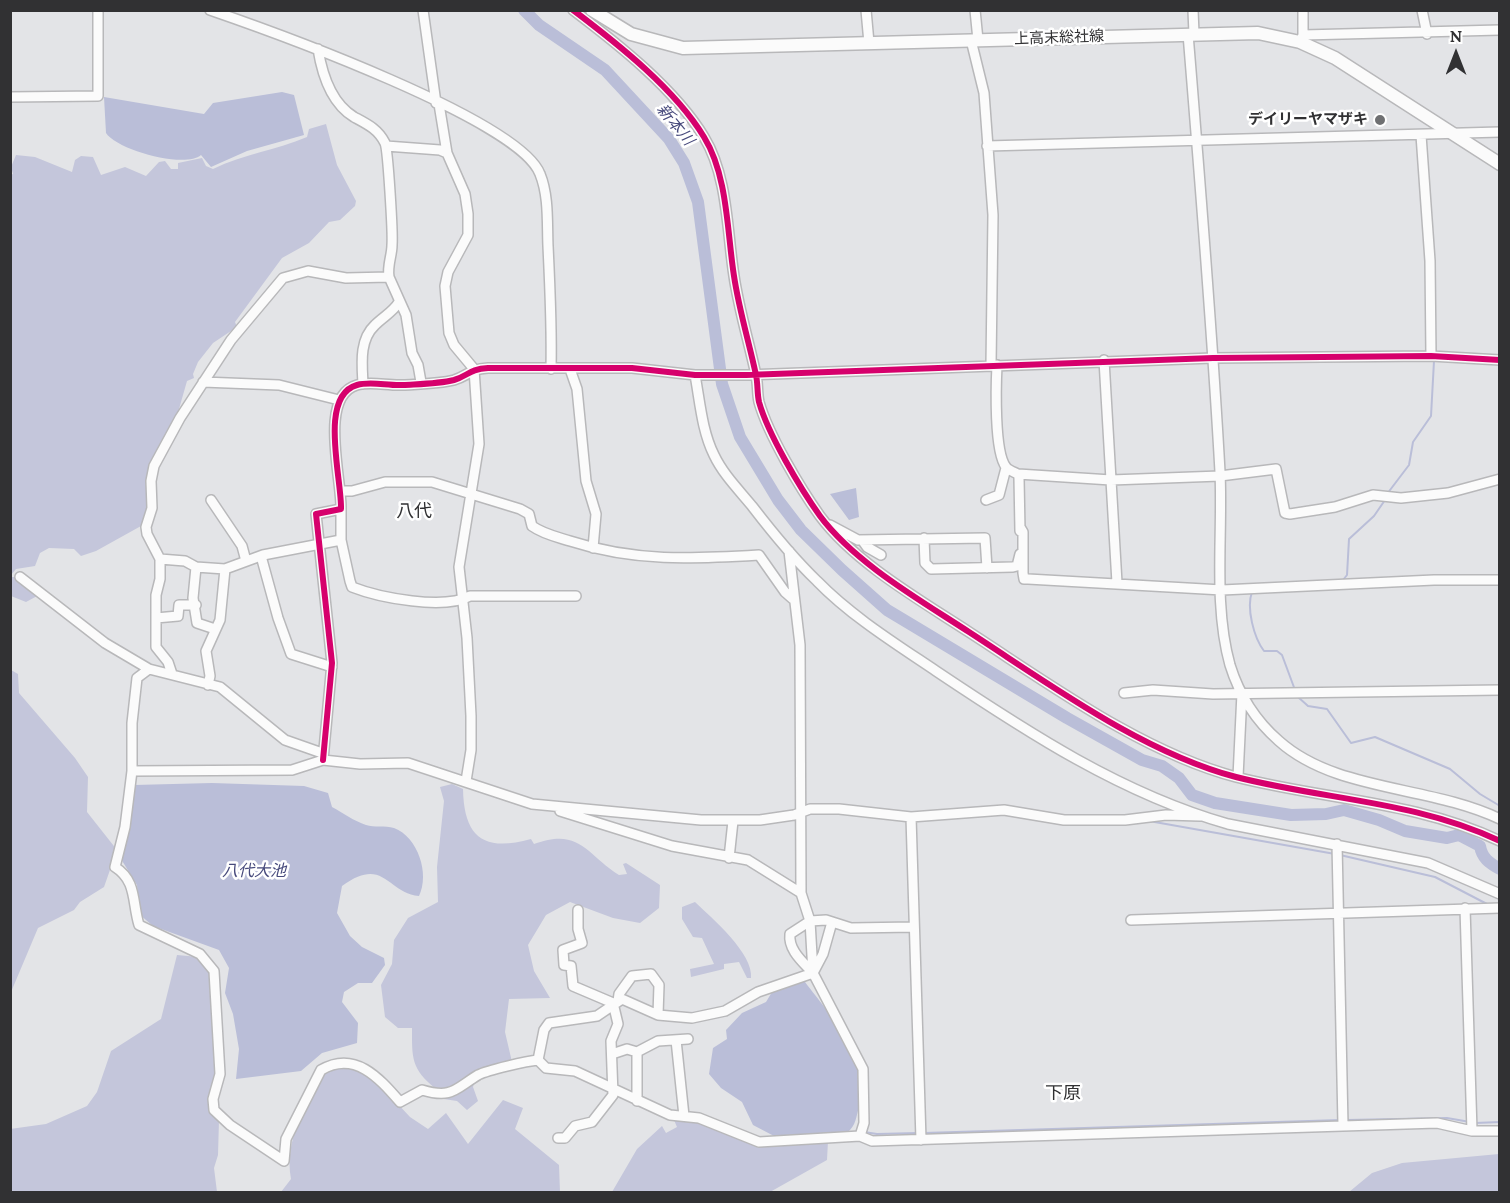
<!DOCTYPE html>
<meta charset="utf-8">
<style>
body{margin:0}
#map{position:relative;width:1510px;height:1203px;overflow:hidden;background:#e3e4e7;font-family:Lora,serif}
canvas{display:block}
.frame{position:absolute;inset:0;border:12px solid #313133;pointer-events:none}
.north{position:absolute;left:1426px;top:24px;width:60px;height:60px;-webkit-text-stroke:4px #fff;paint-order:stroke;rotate:0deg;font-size:16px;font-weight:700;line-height:24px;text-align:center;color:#313133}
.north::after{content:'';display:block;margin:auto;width:21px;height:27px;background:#313133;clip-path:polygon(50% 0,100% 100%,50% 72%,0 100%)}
</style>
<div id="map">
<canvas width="1510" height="1203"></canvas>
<div class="frame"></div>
<div class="north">N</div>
</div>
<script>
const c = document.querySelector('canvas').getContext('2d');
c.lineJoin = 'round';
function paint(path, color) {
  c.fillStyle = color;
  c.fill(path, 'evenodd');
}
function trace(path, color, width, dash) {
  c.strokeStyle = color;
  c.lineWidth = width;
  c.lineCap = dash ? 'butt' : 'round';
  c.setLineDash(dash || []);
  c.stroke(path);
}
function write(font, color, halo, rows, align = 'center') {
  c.font = font + ' Lora,"Noto Sans JP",serif';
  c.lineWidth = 5;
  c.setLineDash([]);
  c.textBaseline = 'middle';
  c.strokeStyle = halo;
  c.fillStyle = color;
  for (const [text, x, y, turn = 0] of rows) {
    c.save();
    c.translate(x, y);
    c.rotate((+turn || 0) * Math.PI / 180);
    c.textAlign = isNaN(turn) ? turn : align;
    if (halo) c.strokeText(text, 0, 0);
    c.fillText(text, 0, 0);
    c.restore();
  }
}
paint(new Path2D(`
 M326,124l11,41 19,36 -1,5 -15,14 -11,2 -20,21 -27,15 -47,64 2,5 -24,16 -15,19 -5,12 1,4 -7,3 -10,35 -13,21 -16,36 -1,36 -6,17 -45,25 -15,5 -7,-7 -25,-1 -9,5 -5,13 -19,3 -5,6 -1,-400 3,-1 -2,-7 5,-12 19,2 37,15 3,-12 6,-4 12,1 8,18 24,-8 21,9 13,-14 6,-1 6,8h7v-6l24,-5 4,8 7,3c31,-15 63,-19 94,-32l2,-8z
 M11,577h6l22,18 -13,7 -15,-6z
 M11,670l7,4 1,19 56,65 13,19 -1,35 30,38 -13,37 -24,15 -6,8 -36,18 -27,64z
 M452,784l11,5c1,49 21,63 68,50l3,5c46,-17 52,10 85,31l8,-1 -4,-10 3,-1 34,22 -1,23 -19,15 -27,-5 -43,-16 -24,13 -18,30 6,26 16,27 -41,1 -4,33 7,30 -35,11 -4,14 5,14 -11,9 -10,-9 -20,-3 -1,-9c-25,-20 -24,-31 -24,-61h-14l-13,-11 -4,-32 11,-21 2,-24 14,-22 30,-16 -1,-35 7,-66 -4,-14z
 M695,902c17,16 59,52 56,76h-4l-8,-16 -15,2v5l-33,8 -1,-8 24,-5 -12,-26 -9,-1 -11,-18v-12z
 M177,955l22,2 12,10 6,102 -6,25 8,26 -1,35 -4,13 3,24h-206l-1,-63 36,-5 41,-18 10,-14 14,-41 50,-32z
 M346,1066l23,7 41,44 18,12 18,-16 22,31 35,-44 20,8 -8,21 44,36 1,27h-279l10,-13c-7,-41 14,-68 32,-104l6,-6z
 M674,1120h23l60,26 71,-5 -1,19 -57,32h-158l25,-43 25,-23 4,7 11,-6z
 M1499,1154v38h-150l23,-19 30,-10z`), '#c4c6db');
paint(new Path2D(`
 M282,92l12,3 10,40 -57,16 -36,16 -10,-12c-16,14 -84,-5 -95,-22l-2,-36 100,17 9,-11z
 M856,488l3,29 -10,3 -19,-26z
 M212,783l92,3 24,7 4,14c11,6 22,14 34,18 8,3 19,0 28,3 24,9 36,46 25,68 -32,-3 -35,-41 -77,-10l-5,27 13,23 12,11 22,11 1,7 -13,18h-14l-14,9 -2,10 16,21 -1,20 -35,10 -21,18 -65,8 3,-30 -6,-35 -8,-21 4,-25 -10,-18 -66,-24 -14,-12 -2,-29 -16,-26 13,-74z
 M802,978c28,38 70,79 57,129 -3,10 -3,18 -11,25l-74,4 -21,-11 -11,-23 -21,-14 -12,-14 4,-26 14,-9 -1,-9 16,-17 24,-11 9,-15z`), '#babed8');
trace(new Path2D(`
 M1387,494l22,-29 4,-23 18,-26 3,-55
 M1343,580l4,-5 2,-36 25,-23 11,-16
 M1252,592c-6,16 2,46 12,59h13l5,4 13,35
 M1298,697l10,9 19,3 24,34 24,-6 75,32 30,25 20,12
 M1149,821l186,33
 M1340,855l95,22 52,27
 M1347,1120l100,-2 23,4
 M1475,1123l25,-1
 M864,1132l13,2 41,-1
 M924,1133l417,-13`), '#babed8', 2);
trace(new Path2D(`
 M524,10l15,15 66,45 64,69 15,24 14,39 24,182 18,53 38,63 23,30 41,40 45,40 180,108 75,42 20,6 17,12 13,17 23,8 76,12 35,-1 18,-4 35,10 26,11 42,7 12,-3 21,11c2,12 9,17 20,23`), '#babed8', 12);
const minor = new Path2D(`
 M210,10c61,21 310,110 330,164 9,22 7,49 8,72 2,41 4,82 3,123
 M423,10l13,93
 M573,10c45,34 102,79 131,127 24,39 23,95 30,139 5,34 15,66 22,99 2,9 1,18 3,27 9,32 41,86 61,114 35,47 100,84 149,116 82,53 173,120 267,145 90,23 179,24 264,64
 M866,10l3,33
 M975,10l3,30
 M1193,10l1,24
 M1303,10v25
 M1422,10l5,24
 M1188,34c12,146 24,292 32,438 3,63 -7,132 10,193 9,29 26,56 49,76 57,51 150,44 221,78
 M971,40l13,53 9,122 -2,150
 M1300,42l3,-7 197,-5
 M10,97l88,-1v-86
 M439,104l8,49
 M1421,135l9,126 1,95
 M386,146l54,4 7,3 18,41 3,20v21l-20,37 -3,14 4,47 5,12 20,24 5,75 -20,123 8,71 4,78v34l-5,31
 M987,146l513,-14
 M389,277l17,38 6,38 6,12 3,17
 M1104,360l13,223
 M997,365c-1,20 -3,87 9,102 2,3 8,5 12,7l1,4 1,53
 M570,369l7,20 9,92 10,33 -3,34
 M695,375c5,27 7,56 19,80 9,19 24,34 38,51 20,26 41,52 65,75 34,35 79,63 119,90 91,61 186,123 292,153l200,39 72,31
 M203,382l76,3 60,15
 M363,384c-1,-20 -4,-44 12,-59 9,-9 18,-13 24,-23
 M1018,474l93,6 109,-4 56,-7 9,44 5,1 45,-7 38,-12 28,3 47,-5 52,-14
 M341,491h11l33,-9h47l88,27 9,5 3,12c11,8 25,11 38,15 65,21 122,18 189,14l26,37 8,7
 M211,500l31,46 4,15
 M986,500l13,-5 7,-27
 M341,509v31l9,41 2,6c28,11 92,23 118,9h106
 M830,525l28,15 127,-2 2,30
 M1020,527l3,5v41l1,6h4l194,11 212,-10h66
 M924,538l1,25 6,6 82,-2 4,-1 3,-12
 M862,540l5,7 14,8
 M789,551l11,94 1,248 9,28 3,52 50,96 1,54 -4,13
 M261,556l17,62 13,36 41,13
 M160,559l25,2 11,6 29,2 38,-14 78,-15
 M196,567l-3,31 4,25 18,6
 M20,577l85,66 44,26
 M156,618l22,-2 1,-11h17
 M172,674l-4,-12 -12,-15v-52l4,-16v-20l-13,-25 -1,-7 6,-19 -1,-27 3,-15 26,-48 51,-78 52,-62 25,-7 38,7 43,-1c-2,-12 3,-21 3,-32 1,-12 -4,-95 -7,-102 -7,-14 -18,-19 -31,-26 -23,-14 -32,-43 -36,-68
 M208,685l2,-9 -4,-25 14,-31 5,-51
 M1124,693l29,-3 60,4 287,-4
 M322,753l-37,-13 -65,-53 -71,-18 -12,9 -5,45v48l-7,56 -10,40c22,14 17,35 24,58l61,29 14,17 6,103 -7,25 1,11 16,15 54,36 2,-22 35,-69c34,-20 58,8 79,32l22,-12c30,9 33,-1 56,-15 10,-5 49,-14 60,-15
 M323,760l9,-97 -16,-149 25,-5c1,-30 -23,-113 16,-124 14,-4 31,1 46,0 16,-1 35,-1 51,-5 14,-4 15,-11 34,-12h144l63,7h51l467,-17 218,-2 69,4
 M132,771l160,-1 31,-10 37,4 48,-1 124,41 169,16h59l34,-5 16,-6h29l72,8 93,-7 60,10h61l41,-5 34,1
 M1238,777l4,-84
 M560,811l112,35 76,14 53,33
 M911,817l10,323
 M1337,844l6,281
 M729,858l4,-37
 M1465,908l7,223
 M1131,920l369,-12
 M813,973c-10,-11 -25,-23 -23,-39l20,-13 16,-1 25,8 63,-1
 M618,1001l1,-7 13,-18 19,-2 8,11 -1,30
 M676,1040l8,76
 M637,1052l21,-11 30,-2
 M612,1054l15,-5 10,3v49
 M538,1060l8,8 29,3 95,44 29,3 60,24 101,-6 12,5 565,-18 35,8h28
 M538,1060l6,-30 5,-7 48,-7 25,-17 36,16 34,3 33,-7 33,-19 55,-19 10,-19 9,-32
 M558,1138h7l10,-12 17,-4 21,-27 -2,-54 7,-17 -5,-21 -40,-17 -2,-20 -7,-1 -1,-15 19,-7 -4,-14v-19`);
const major = new Path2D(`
 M592,10l39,24 52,14 575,-15 42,9 35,16 165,106`);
trace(minor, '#b8b8ba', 12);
trace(major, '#b8b8ba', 15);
trace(minor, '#fbfbfb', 9);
trace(major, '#fbfbfb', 12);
trace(new Path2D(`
 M573,10c45,34 102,79 131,127 24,39 23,95 30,139 5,34 15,66 22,99 2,9 1,18 3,27 9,32 41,86 61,114 35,47 100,84 149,116 82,53 173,120 267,145 90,23 179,24 264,64
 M323,760l9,-97 -16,-149 25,-5c1,-30 -23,-113 16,-124 14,-4 31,1 46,0 16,-1 35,-1 51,-5 14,-4 15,-11 34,-12h144l63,7h51l467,-17 218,-2 69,4`), '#d6006c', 6);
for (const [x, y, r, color] of [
 [1380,120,6,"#6f7072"]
]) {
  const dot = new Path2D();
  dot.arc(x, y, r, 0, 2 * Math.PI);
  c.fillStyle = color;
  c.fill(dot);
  trace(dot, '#fff', 2);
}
write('15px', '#313133', '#fff', [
 ["上高末総社線",1059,38,-2]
]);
write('bold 15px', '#313133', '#fff', [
 ["デイリーヤマザキ",1368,120]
], 'right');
write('italic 16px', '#474a7c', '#fff', [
 ["新本川",675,125,51],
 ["八代大池",254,871]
]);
write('18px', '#313133', '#fff', [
 ["八代",414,512],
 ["下原",1063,1094]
]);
</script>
